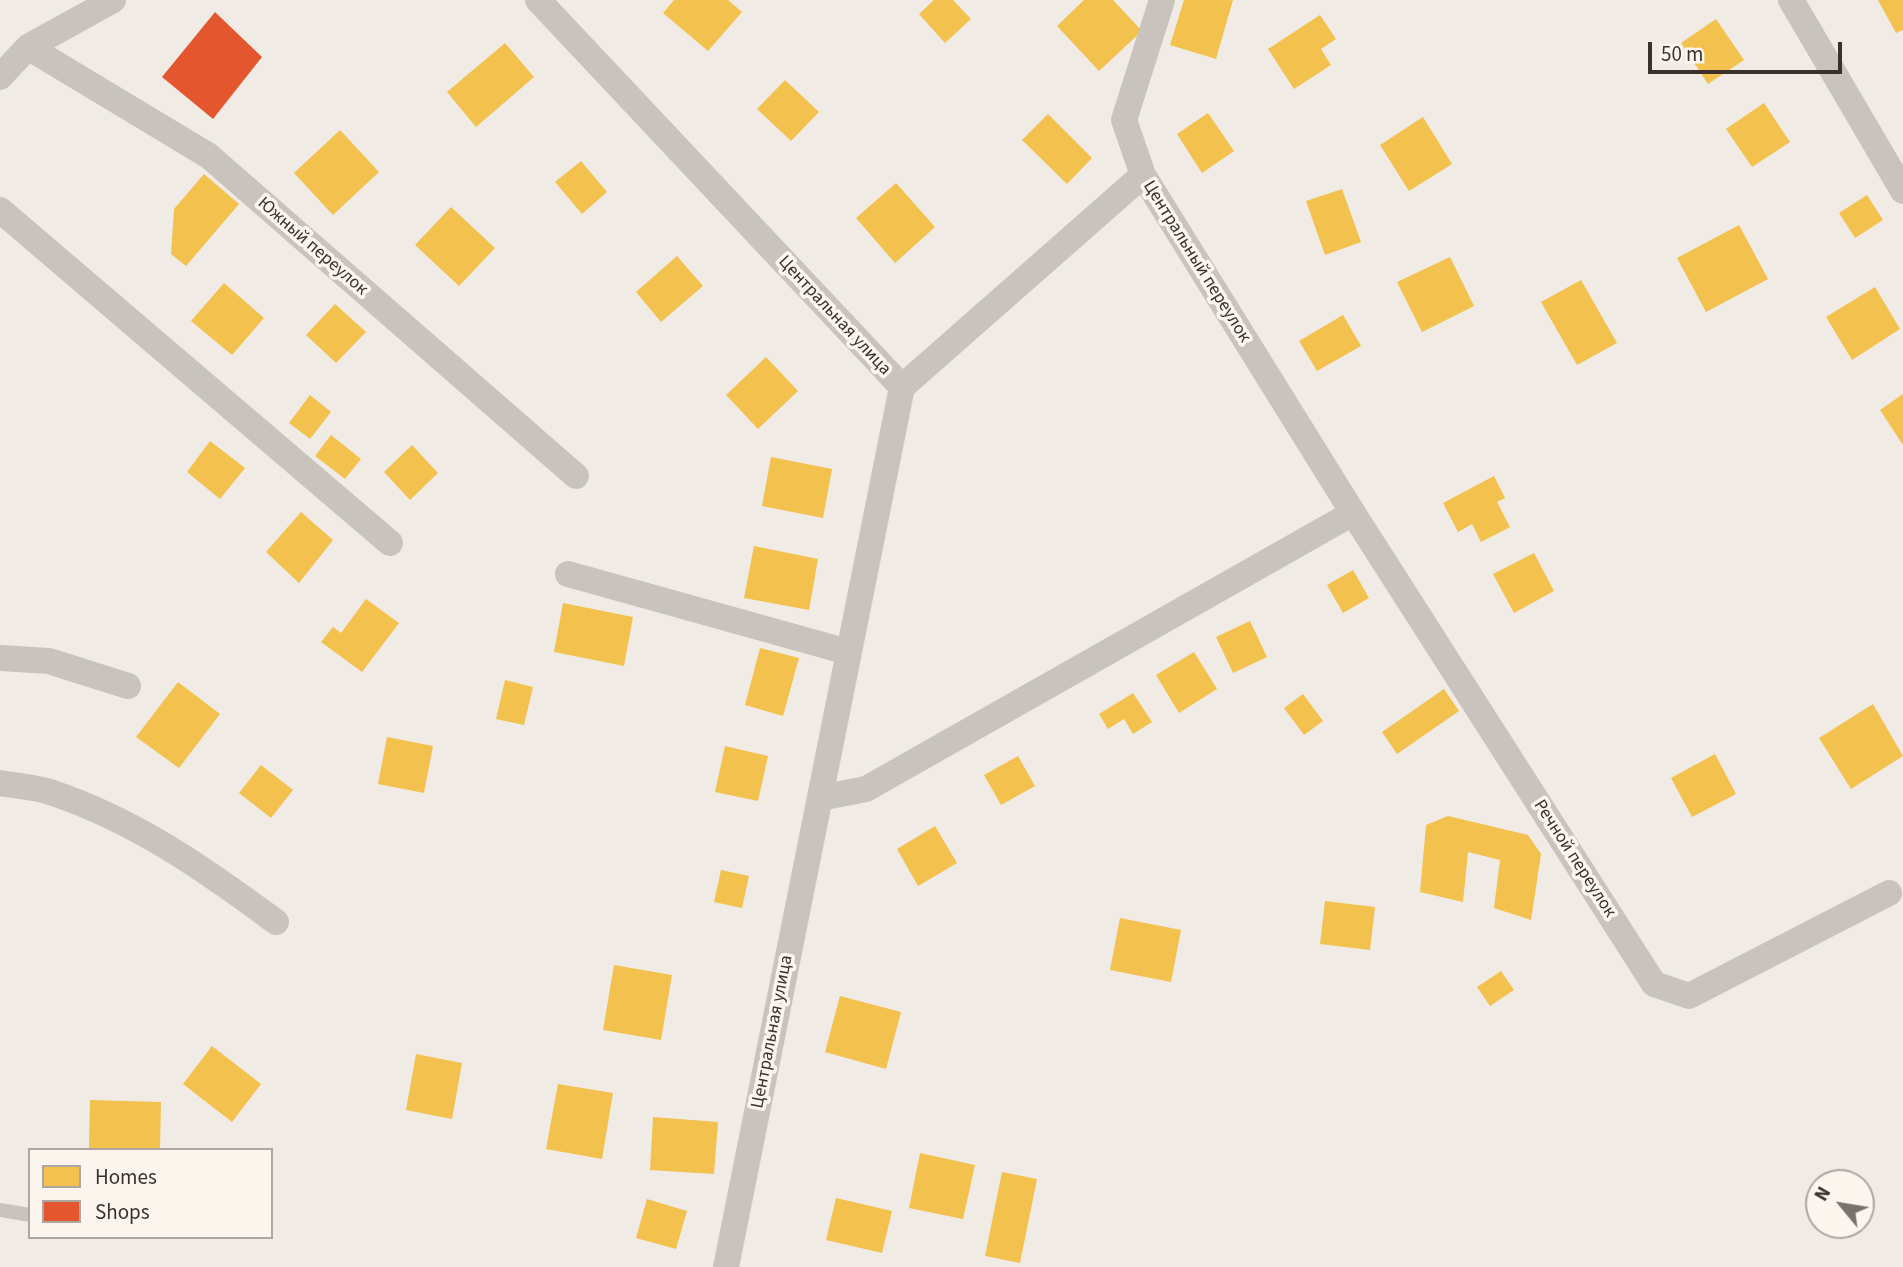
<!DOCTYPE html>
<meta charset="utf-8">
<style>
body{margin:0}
#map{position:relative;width:1903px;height:1267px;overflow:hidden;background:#f0ebe5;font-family:"Source Sans 3",sans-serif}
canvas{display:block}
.legend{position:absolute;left:28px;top:1148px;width:245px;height:91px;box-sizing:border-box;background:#fbf5ee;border:2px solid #aea6a0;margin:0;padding:9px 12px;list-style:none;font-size:21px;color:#3b302b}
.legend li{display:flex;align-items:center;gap:14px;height:35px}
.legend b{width:35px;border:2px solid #aea6a0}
.north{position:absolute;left:1805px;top:1169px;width:70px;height:70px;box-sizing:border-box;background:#fbf5ee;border:2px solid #aea6a0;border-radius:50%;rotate:300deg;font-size:19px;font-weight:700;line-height:28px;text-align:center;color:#3b302b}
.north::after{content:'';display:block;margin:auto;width:24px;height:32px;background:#7a716c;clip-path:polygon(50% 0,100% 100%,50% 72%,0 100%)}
.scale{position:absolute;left:1648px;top:42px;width:194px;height:32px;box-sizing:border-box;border:4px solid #3b302b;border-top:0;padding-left:9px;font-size:21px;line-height:24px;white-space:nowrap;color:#3b302b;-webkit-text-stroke:5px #fbf5ee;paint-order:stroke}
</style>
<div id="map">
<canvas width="1903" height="1267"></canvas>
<ul class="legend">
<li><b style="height:19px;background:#f2c14e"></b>Homes</li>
<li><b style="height:19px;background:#e4572e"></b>Shops</li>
</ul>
<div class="north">N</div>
<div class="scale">50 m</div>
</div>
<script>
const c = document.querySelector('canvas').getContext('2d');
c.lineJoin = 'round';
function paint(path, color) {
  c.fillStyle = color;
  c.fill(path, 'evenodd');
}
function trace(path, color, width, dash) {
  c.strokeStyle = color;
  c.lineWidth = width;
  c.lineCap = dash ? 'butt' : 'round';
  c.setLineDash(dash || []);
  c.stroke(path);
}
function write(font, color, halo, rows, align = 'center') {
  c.font = font + ' "Source Sans 3",sans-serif';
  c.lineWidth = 7;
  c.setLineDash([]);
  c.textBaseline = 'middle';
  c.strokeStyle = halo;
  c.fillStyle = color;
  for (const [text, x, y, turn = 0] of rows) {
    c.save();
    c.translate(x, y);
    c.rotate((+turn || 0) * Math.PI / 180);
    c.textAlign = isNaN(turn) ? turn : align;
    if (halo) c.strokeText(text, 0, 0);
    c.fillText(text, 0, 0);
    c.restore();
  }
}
paint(new Path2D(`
 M674,0h54l14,12 -34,39 -45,-38z
 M934,0h19l18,19 -26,24 -26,-29z
 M1084,0h29l29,31 -43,40 -42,-45z
 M1184,0h49l-17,59 -46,-14z
 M1878,0h25v30l-7,3z
 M1320,15l16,24 -15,10 10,16 -37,24 -26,-40z
 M1716,19l28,41 -36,24 -27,-41z
 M505,43l29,34 -58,50 -29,-35z
 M785,80l34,32 -28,29 -34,-32z
 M1764,103l26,39 -38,25 -26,-38z
 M1208,113l26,38 -32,22 -25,-39z
 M1048,114l44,44 -25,26 -45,-44z
 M1423,117l29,47 -43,27 -29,-46z
 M340,130l39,42 -46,43 -39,-42z
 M581,161l26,31 -25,22 -27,-32z
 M204,174l35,30 -53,62 -15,-12 3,-45z
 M896,183l39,44 -40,36 -39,-45z
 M1342,189l19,53 -36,13 -19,-54z
 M1867,195l16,25 -28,18 -16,-25z
 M451,207l44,41 -36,38 -44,-41z
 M1739,225l29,54 -62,33 -29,-54z
 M677,256l26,30 -42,36 -25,-30z
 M1450,257l24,49 -52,26 -25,-50z
 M1581,280l36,63 -40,22 -36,-63z
 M224,283l40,35 -32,37 -41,-34z
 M1875,287l25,42 -48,31 -26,-43z
 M335,304l31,28 -30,31 -30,-28z
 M1343,315l18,31 -44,25 -18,-30z
 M766,357l32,34 -40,38 -32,-34z
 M1903,394v51l-23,-35z
 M310,395l21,17 -21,27 -21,-16z
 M331,435l30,24 -16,20 -30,-23z
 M210,441l35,27 -25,31 -33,-27z
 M412,445l26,28 -28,27 -26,-28z
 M771,457l61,12 -9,49 -61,-12z
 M1494,476l11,22 -8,4 13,25 -29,15 -9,-18 -14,8 -15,-29z
 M301,512l32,28 -34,43 -33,-31z
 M754,546l64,13 -9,51 -65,-12z
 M1534,553l20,38 -40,22 -21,-39z
 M1353,570l16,28 -26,15 -16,-28z
 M366,599l33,24 -37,49 -41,-30 12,-15 8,6z
 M563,603l70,14 -9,49 -70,-14z
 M1250,621l17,36 -34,16 -17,-36z
 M760,648l39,10 -16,58 -38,-11z
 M1194,652l23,37 -38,24 -23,-38z
 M505,680l28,7 -9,38 -28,-6z
 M178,682l42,32 -41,54 -43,-31z
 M1444,689l15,22 -62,43 -15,-22z
 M1133,693l19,29 -19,12 -9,-15 -16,10 -9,-15z
 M1303,694l20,27 -19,14 -20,-27z
 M1873,704l30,52 -52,33 -32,-51z
 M387,737l46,9 -9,47 -46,-9z
 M725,746l43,10 -10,45 -43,-9z
 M1715,754l21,40 -44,23 -21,-39z
 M1018,756l17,30 -34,19 -17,-30z
 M261,765l32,25 -22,28 -32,-25z
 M1448,816l80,19 13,19 -10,66 -37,-12 6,-48 -32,-8 -5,50 -43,-10 6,-67z
 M935,826l22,37 -39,23 -21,-37z
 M721,870l28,6 -7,32 -28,-6z
 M1325,901l50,6 -5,43 -50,-6z
 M1120,918l61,12 -10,52 -61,-12z
 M614,965l58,10 -11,65 -58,-10z
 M1501,971l13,19 -24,16 -13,-19z
 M840,996l61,16 -15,57 -61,-17z
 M212,1046l49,38 -29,38 -49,-38z
 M416,1054l46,9 -10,56 -46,-9z
 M558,1084l55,9 -11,66 -56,-10z
 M90,1100l71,2 -1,48h-71z
 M653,1117l65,5 -4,52 -64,-4z
 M920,1153l55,12 -12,54 -54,-11z
 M1002,1172l35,7 -17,84 -35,-7z
 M836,1198l56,13 -10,42 -56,-13z
 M647,1199l40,12 -11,38 -40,-11z`), '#f2c14e');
paint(new Path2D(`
 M215,12l47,45 -49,62 -51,-42z`), '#e4572e');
trace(new Path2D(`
 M0,1210l30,5`), '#c9c3be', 14);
trace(new Path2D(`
 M538,0l364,387 -176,880
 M1791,0l112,191
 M28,47l181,109 367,320
 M0,77l28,-30 85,-47
 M1143,175l-19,-55 38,-120
 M0,210l390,333
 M902,387l241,-212 210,338 301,471 35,12 200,-103
 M568,574l280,78
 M0,658l49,3 79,25
 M0,783c17,3 37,4 53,10 83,28 153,77 223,129
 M820,798l46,-9 487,-276`), '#c9c3be', 26);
write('18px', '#3b302b', '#fbf5ee', [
 ["Южный переулок",312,247,41],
 ["Центральный переулок",1196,262,58],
 ["Центральная улица",834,316,47],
 ["Речной переулок",1574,859,57],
 ["Центральная улица",773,1032,-79]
]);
</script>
